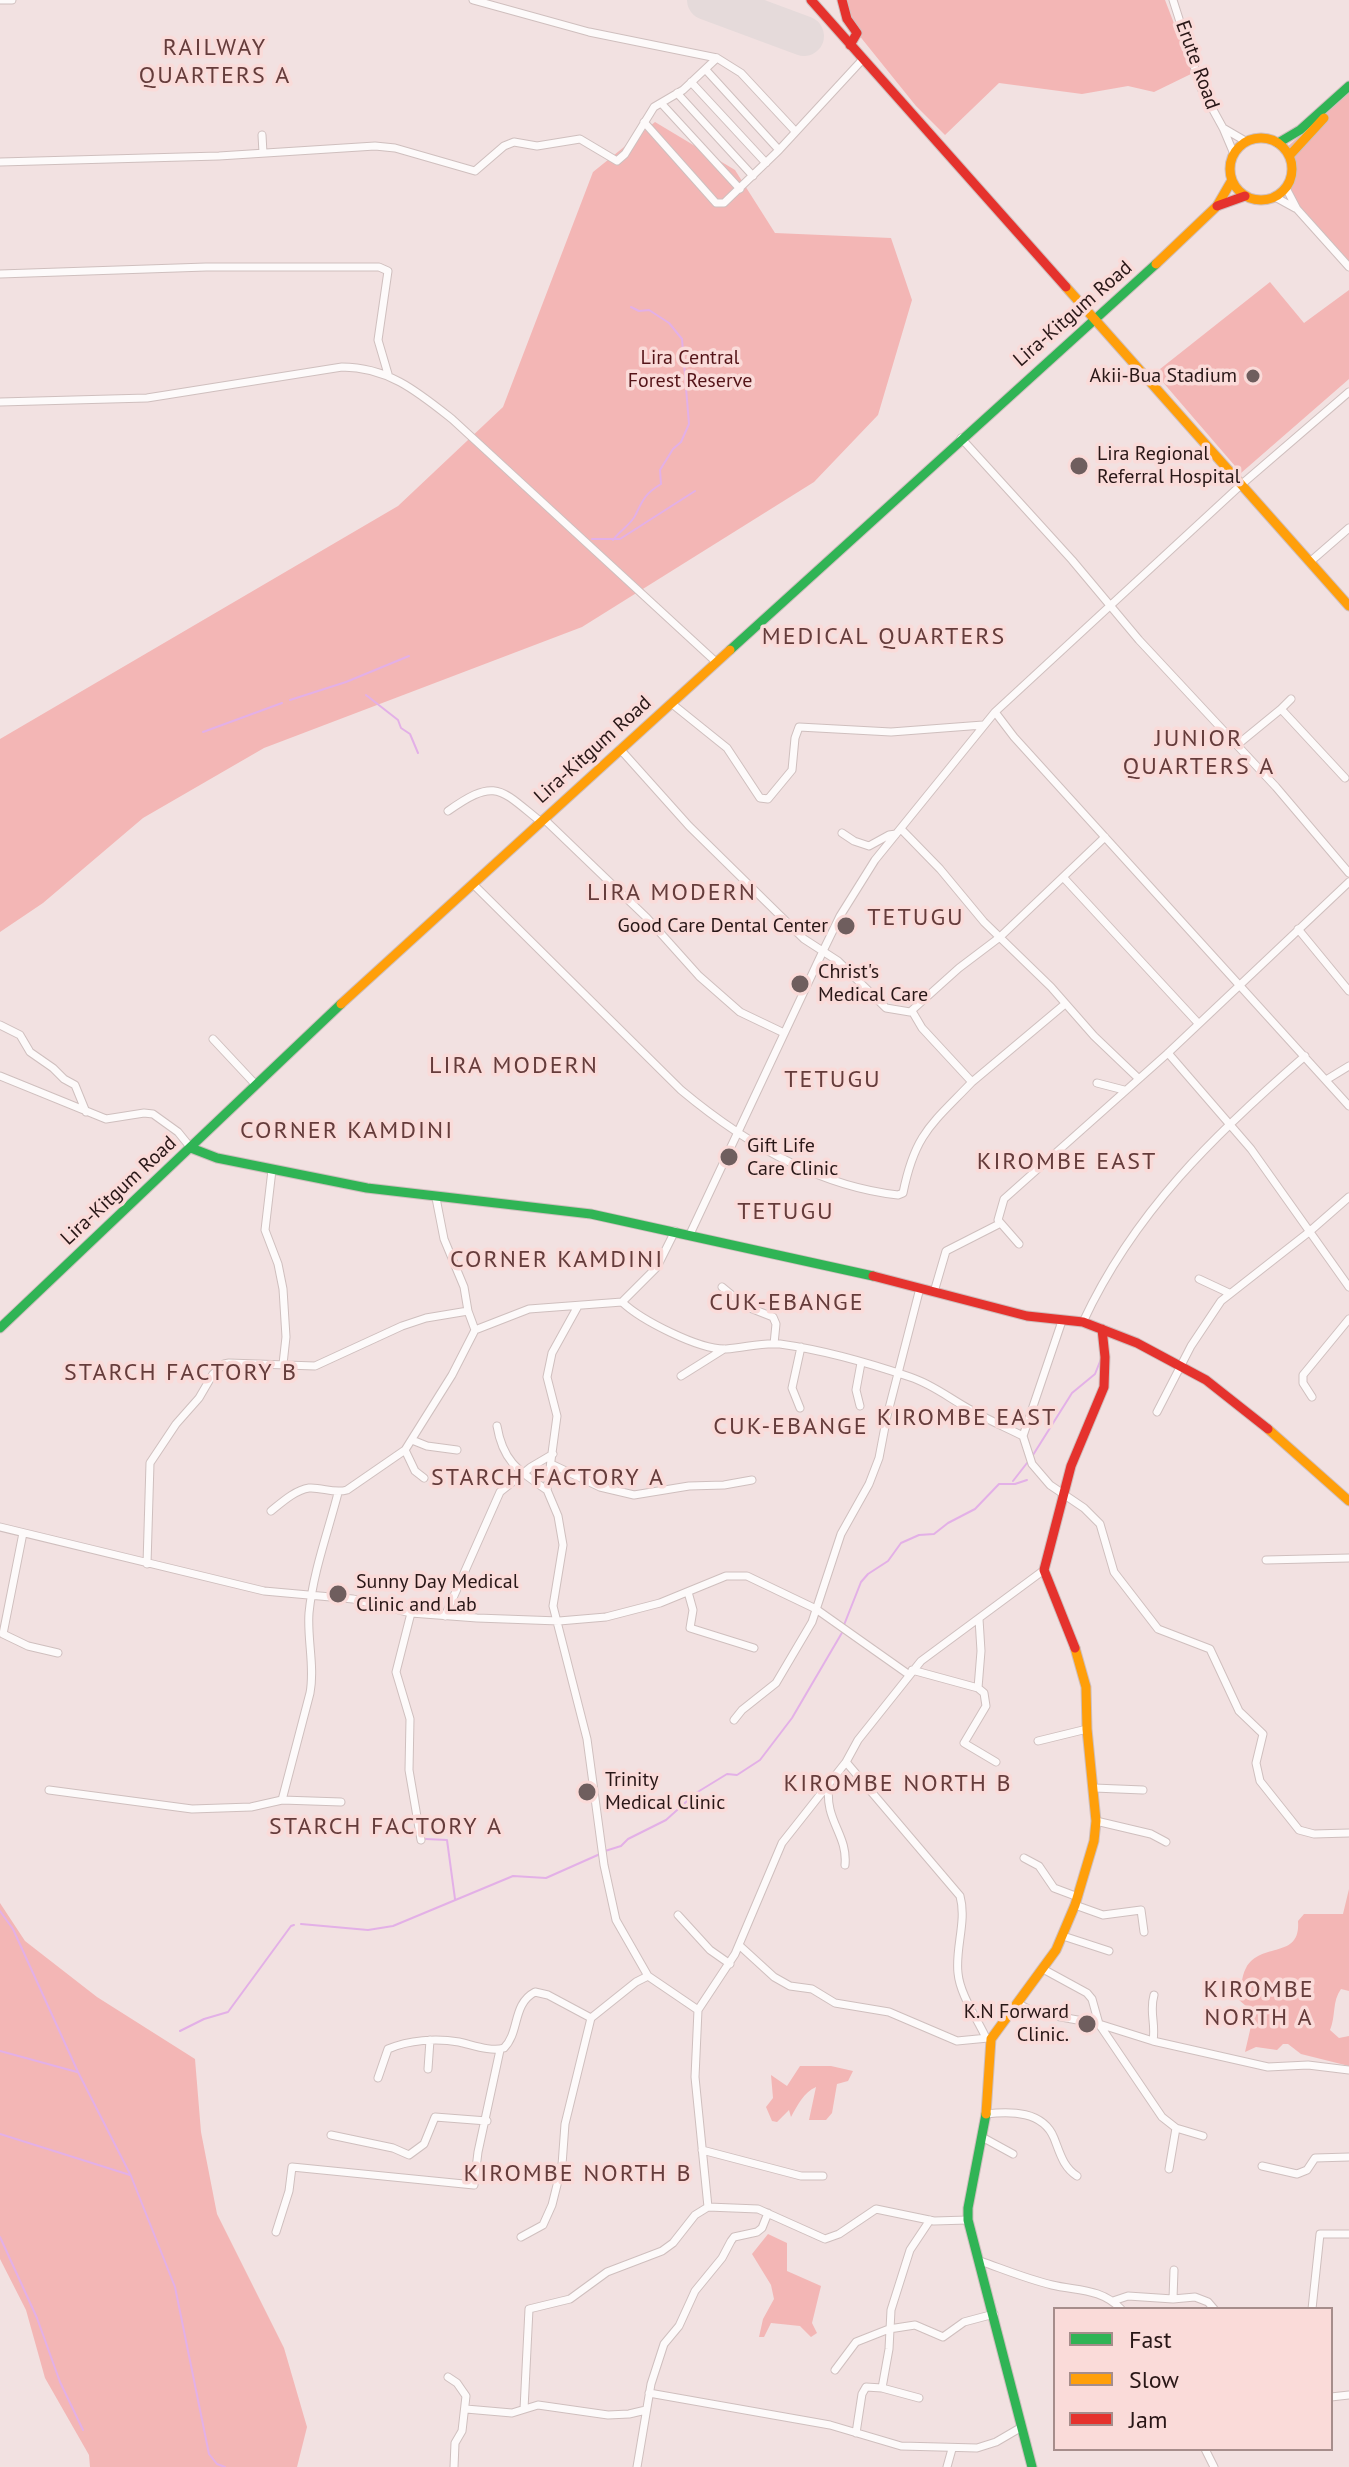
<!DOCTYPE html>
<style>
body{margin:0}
#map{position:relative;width:1349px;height:2467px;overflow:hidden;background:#f2e1e1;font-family:"PT Sans",sans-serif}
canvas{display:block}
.legend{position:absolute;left:1053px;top:2307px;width:280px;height:144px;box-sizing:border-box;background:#fadbd9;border:2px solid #a68d8b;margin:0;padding:10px 14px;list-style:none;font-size:24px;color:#291717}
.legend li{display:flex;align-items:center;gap:16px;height:40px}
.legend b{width:40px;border:2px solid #a68d8b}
</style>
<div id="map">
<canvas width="1349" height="2467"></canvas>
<ul class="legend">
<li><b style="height:10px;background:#30b455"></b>Fast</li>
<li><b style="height:10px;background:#ff9f0a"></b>Slow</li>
<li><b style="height:10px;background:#e5322d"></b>Jam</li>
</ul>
</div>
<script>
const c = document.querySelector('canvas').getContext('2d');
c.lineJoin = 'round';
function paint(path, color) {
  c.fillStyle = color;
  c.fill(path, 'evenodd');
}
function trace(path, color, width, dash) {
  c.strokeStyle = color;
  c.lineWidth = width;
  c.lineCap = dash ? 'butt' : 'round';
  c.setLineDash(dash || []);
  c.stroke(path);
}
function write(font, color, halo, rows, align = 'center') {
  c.font = font + ' "PT Sans",sans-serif';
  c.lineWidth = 7;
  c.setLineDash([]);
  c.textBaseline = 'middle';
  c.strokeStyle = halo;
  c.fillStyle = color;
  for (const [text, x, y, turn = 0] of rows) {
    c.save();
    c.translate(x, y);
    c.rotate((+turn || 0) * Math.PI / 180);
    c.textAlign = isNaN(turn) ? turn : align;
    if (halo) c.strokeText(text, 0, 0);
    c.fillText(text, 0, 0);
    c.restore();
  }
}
paint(new Path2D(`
 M845,0h320l28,73 -39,19 -26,-6 -46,8 -83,-11 -54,52 -29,-29 -66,-82z
 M1349,91v173l-64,-74 7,-16 -7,-25z
 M655,122l80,48 40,63 116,5 21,62 -34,115 -64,67 -232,145 -318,121 -121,70 -100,85 -43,29v-193l398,-233 105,-99 90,-235z
 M1270,282l34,41 45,-33v89l-108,94 -86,-100z
 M1349,1889v102l-8,-2c-9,12 -5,27 -11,41l9,8 10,-2v30l-48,-12 -13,-10h-5l-6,6 -21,-3 -11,5 9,-39 -15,-13c2,-9 2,-23 7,-32 15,-27 55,-8 52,-47l6,-7h39z
 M0,1903l25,38 72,56 98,62 6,73 16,82 67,134 23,79 -10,40h-207l-1,-12 -44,-77 -19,-68 -26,-51z
 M800,2066h31l22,5 -5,10 -11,3 -5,29 -6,7h-17l7,-33c-12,5 -19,19 -25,30l-2,-7 -12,12 -5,-1 -6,-14 7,-9 -2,-23 16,11z
 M768,2234l19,9v28l34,15 -9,37 5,10 -6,4 -11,-11 -29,-3 -7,14h-5l4,-18 11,-20 -3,-14 -19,-31z`), '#f3b6b5');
trace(new Path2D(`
 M592,539h28l75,-48
 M613,540c6,-9 19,-16 23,-26 7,-15 10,-21 25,-30l-1,-14 13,-21 8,-7 8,-18 -7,-85 -13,-16 -20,-13 -10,1 -8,-4
 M366,695l32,25 3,8 9,6 8,19
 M290,700l56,-18 63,-26
 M203,732l79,-29
 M1033,1455l39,-62 23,-19 6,-15
 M1013,1481l14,-18
 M844,1625l17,-43 7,-8 20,-13 13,-18 18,-8 15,-1 14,-11 27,-14 24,-25h16l12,-4
 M426,1839l21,1 8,59
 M605,1851l16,-5 7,-7 38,-19 30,-27 31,-19 10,1 23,-15 32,-42 51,-87
 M0,1911l13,18 65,143 53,104 44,111 34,167 8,10 8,3
 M301,1924l67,6 25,-4 120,-50 33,2 54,-24
 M180,2031l24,-12 24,-7 63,-86 3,-1
 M0,2051l77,21
 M0,2134l130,41
 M0,2237l37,81 23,64 23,48`), '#e3b0e7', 2);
trace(new Path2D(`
 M707,0l97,36`), '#e5dada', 40);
const street = new Path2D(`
 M0,0h12
 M473,0l116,32 128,26 24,15 54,58
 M1173,0l28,88 22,40 11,26
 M706,70l73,80
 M691,82l75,81
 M677,93l76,83
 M661,103l79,86
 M644,122l72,81h8l55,-53 84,-91
 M1223,128l24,14
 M262,135l1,18
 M0,162l219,-6 156,-10 20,2 80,23 29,-25 10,-4 23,4 43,-7 37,22 8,-7 29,-47 29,-17 34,-32
 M1286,188l11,21 52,58
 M1275,197l20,11
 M0,274l206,-7h173l9,4 -10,69 10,34
 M0,402l147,-4 195,-31c46,0 76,25 110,52l264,243
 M961,438l111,122 67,80 137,147 73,86
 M1311,561l38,-33
 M1291,699l-10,10 64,69
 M671,703l56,45 33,50 8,1 24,-29 3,-32 4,-11 92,5 92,-7
 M995,712l19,25 335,369
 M1237,745l44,-36
 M620,749l69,77 115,113 34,22 48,47 24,4 49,-44 41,-31 63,-60 135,146
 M448,811c48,-34 52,-22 93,11
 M544,819l103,99 52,58 41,36 44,21
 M901,829l39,40 44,53 67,65 43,49 44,42
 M842,833l12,8 15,5 20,-11 7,-1
 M1063,877l42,-40
 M473,884l208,206c61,51 136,96 217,105l5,-2c12,-60 29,-69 69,-111l-50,-54 -10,-17
 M1298,929l51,62
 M0,1025l20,10 10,17 23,16 11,11 11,6 11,27
 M213,1039l43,46
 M1168,1053l83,96 98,138
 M0,1076l106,43 38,-6 9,1 25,18 13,16
 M1326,1080l23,-14
 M972,1082l93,-78
 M1097,1083l27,7
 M272,1170l-7,60 13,34 5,25 3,48 -3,27
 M436,1198l8,41 20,48 4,24 7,19
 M690,1234l133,-283 17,-35 35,-56 120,-148 247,-228 107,-92
 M1019,1244l-21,-24 6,-21 164,-146 181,-171
 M1199,1279l30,14
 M722,1287l23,19 28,11 3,7 -2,20
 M934,1292l12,-41 53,-27
 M622,1302c19,18 77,48 104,47 19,-1 35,-7 54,-5 43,6 89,19 130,33 22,7 39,21 59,32 17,10 36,18 54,27
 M578,1306l-26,47 -5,24 10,39 -10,74 11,26 5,29 -10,61 34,133 17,126 12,55 32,56 50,34
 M1062,1321l-39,115 9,28 18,21 34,23 16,16 14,48 44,57 52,20 29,62 24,23 -7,29 4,18 39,49 15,4 35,-1
 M1083,1322c51,-110 132,-188 222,-266
 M681,1376l43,-27
 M1312,1397l-9,-14v-8l46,-56
 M860,1406l-4,-16 5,-27
 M800,1408l-8,-20 9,-41
 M1157,1412l34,-66 30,-45 88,-69 40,-35
 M497,1426c6,36 22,45 50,64
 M412,1440l15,6 30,4
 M405,1450l10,21 9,7
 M551,1464l49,23 34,8 55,-9 35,-1 28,-5
 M271,1511c10,-8 24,-21 38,-23 13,-1 25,6 38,2l58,-40 47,-75 23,-45 54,-21 93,-7 35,-35 18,-36
 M0,1527l264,64 89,8 58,14 66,5 82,3 47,-4 54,-14 66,-27h21l69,33 92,65
 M23,1533l-20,101 25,12 30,7
 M1266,1560l83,-2
 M147,1564l3,-101 26,-39 23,-26 14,-24 11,-10 5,-1 86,3 87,-40 24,-8 42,-7
 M688,1592l5,18 -3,18 64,20
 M411,1613l-15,59 14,47 -1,51 12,70
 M445,1616l55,-124 31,-25 22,-13
 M912,1670l66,18 6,5 2,13 -22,37 32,19
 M978,1688l3,-37 -2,-32
 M734,1720l8,-10 34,-27 36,-61 29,-88 28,-50 10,-26 8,-42 33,-128
 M1038,1741l49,-12
 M846,1762l114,134c7,25 -5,52 -2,77 2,22 19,45 28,65
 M829,1785c-5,36 19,49 16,80
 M1094,1788l49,2
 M49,1790l143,19 59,-2 31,-7 28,-107c5,-26 -3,-54 -1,-80 4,-41 19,-81 29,-120
 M282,1800l59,2
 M1096,1821l55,13 15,8
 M1024,1858l15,8 15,22 24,9
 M1075,1905l28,10 38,-5 3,22
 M678,1915l32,35 20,14
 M1063,1936l46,15
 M739,1945l35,32 16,9 22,3 23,14 54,9 68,29 31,-3
 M1043,1969l44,24 5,6 7,25 63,93 14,11 27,8
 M1017,2003l17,9 65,12 54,17 115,26 40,-2 41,5
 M1153,2041c3,-18 -4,-29 1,-46
 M428,2069l2,-29
 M378,2078l10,-29c21,-9 48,-11 71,-7 14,3 32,10 45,6 16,-16 8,-44 31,-56l13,3 43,23
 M986,2114c25,-3 57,-3 68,24 6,15 9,29 23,38
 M331,2135l62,13 16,7 15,-11 11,-27 52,4
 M982,2137l31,17
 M702,2150l99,26h22
 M1262,2166l35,8 10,-4 8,-12 34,-1
 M1169,2169l7,-41
 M708,2207l-13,-130 3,-67 37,-56 47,-111 64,-81 12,-22 63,-79 123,-91
 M276,2232l13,-41 3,-24 182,18 4,-33 22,-102
 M521,2237l22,-12 9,-20 10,-40 3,-41 26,-106 45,-36 12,-6
 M980,2261c23,8 47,18 72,24 25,6 49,3 69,24
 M1173,2299l1,-29
 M1113,2301l15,-5 45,3 22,-2 13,5 6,7
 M1312,2309l8,-75h29
 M835,2370l21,-28 33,-13 26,-4 28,12 21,-15 30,-8
 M448,2377l9,6 9,13 -4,35 -7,12 -1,24
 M882,2388l7,-39 2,-39 19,-60 20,-30
 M649,2393l181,32 71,21 76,2 19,-6 24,-14
 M1331,2397l18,-2
 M466,2409l46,4 26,-8 70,10 21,-1 17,-4
 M524,2409l5,-100 41,-10 37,-27 55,-21 11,-8 22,-28 13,-8 50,2 67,30 14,-5 37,-25 58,12 34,-1
 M856,2433l6,-39 4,-7 16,1 37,10
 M1205,2449l9,18
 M637,2467l14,-83 13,-40 15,-18 16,-35 27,-33 9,-17 3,-4 23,-5 5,-4 6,-15
 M947,2467l5,-18`);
const fast = new Path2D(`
 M1278,143l22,-13 49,-44
 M730,650l426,-386
 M191,1148l26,10 150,30 224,26 282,62
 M0,1328l341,-324
 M986,2114l-18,94v12l64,247`);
const slow = new Path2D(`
 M1230 169a31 31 0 1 1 62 0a31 31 0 1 1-62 0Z
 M1289,156l35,-38
 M1156,264l61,-58 15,-26
 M1066,287l283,319
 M341,1004l389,-354
 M1268,1429l81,72
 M986,2114l5,-75 65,-89 19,-45 19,-64 2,-20 -9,-92 -1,-42 -11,-39`);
const jam = new Path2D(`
 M811,0l255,287
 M842,0l5,19 10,14 -7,12
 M1217,206l28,-10
 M873,1276l154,40 56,6 54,21 69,37 62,49
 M1075,1648l-31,-78 27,-104 33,-79 1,-30 -3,-28`);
trace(street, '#cfbfbe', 9);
trace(fast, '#cfbfbe', 11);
trace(slow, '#cfbfbe', 11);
trace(jam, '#cfbfbe', 11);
trace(street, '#fdfafa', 7);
trace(fast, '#30b455', 9);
trace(slow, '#ff9f0a', 9);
trace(jam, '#e5322d', 9);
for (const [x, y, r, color] of [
 [1253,376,8,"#6f5e5e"],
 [1079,466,10,"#6f5e5e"],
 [846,926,10,"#6f5e5e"],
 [800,984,10,"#6f5e5e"],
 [729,1157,10,"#6f5e5e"],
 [338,1594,10,"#6f5e5e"],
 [587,1792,10,"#6f5e5e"],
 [1087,2024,10,"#6f5e5e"]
]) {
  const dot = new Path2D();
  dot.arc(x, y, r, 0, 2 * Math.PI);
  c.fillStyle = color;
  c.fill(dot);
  trace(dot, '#fadbd9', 3);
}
write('20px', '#291717', '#fadbd9', [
 ["Erute Road",1197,65,70],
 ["Lira-Kitgum Road",1073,314,-41],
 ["Lira-Kitgum Road",593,750,-42],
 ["Lira-Kitgum Road",119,1191,-43]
]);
write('20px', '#541418', '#fadbd9', [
 ["Lira Central",690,358],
 ["Forest Reserve",690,381]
]);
write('20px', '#291717', '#fadbd9', [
 ["Akii-Bua Stadium",1237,376,"right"],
 ["Lira Regional",1097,454],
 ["Referral Hospital",1097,477],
 ["Good Care Dental Center",828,926,"right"],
 ["Christ's",818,972],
 ["Medical Care",818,995],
 ["Gift Life",747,1146],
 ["Care Clinic",747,1169],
 ["Sunny Day Medical",356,1582],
 ["Clinic and Lab",356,1605],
 ["Trinity",605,1780],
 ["Medical Clinic",605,1803],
 ["K.N Forward",1069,2012,"right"],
 ["Clinic.",1069,2035,"right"]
], 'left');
c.letterSpacing = '2px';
write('24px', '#653c3b', '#fadbd9', [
 ["RAILWAY",215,48],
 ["QUARTERS A",215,76],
 ["MEDICAL QUARTERS",884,637],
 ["JUNIOR",1199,739],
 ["QUARTERS A",1199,767],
 ["LIRA MODERN",672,893],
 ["TETUGU",916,918],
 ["LIRA MODERN",514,1066],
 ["TETUGU",833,1080],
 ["CORNER KAMDINI",347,1131],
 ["KIROMBE EAST",1067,1162],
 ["TETUGU",786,1212],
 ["CORNER KAMDINI",557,1260],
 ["CUK-EBANGE",787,1303],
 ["STARCH FACTORY B",181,1373],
 ["KIROMBE EAST",967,1418],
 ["CUK-EBANGE",791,1427],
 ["STARCH FACTORY A",548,1478],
 ["KIROMBE NORTH B",898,1784],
 ["STARCH FACTORY A",386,1827],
 ["KIROMBE",1259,1990],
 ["NORTH A",1259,2018],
 ["KIROMBE NORTH B",578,2174]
]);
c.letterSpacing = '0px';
</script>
